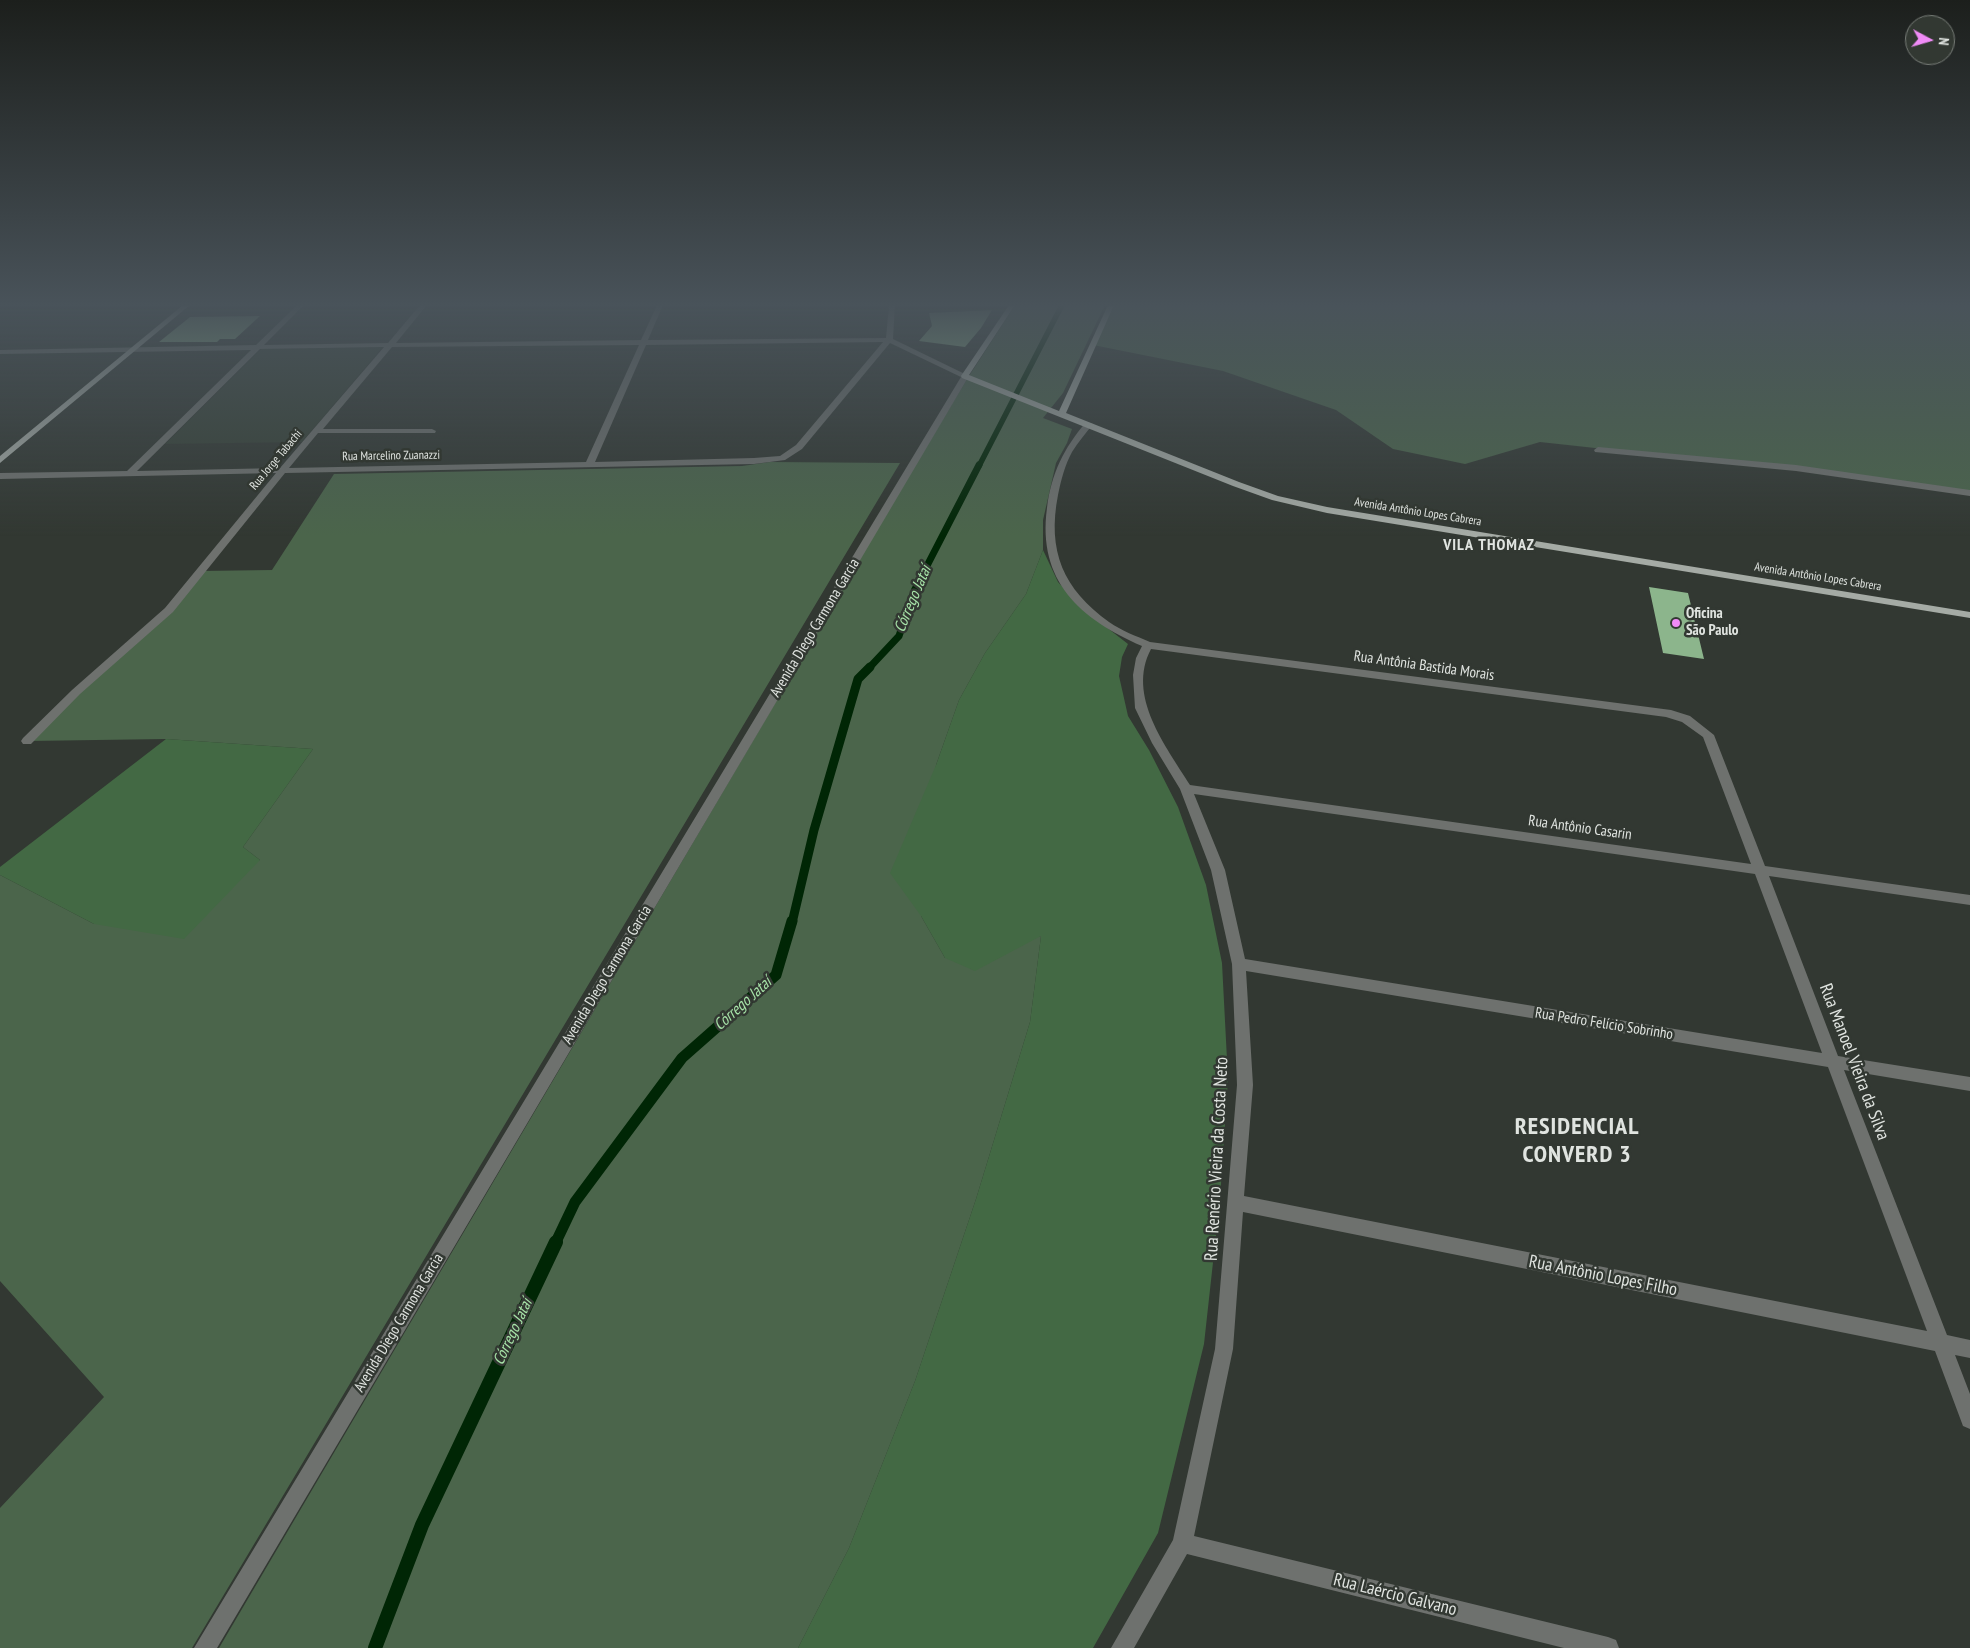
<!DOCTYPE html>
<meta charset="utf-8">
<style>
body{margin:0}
#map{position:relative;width:1970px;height:1648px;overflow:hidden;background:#323832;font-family:"PT Sans Narrow",sans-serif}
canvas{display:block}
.north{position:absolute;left:1905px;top:15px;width:50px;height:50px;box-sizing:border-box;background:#323832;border:1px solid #787d78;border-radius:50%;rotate:96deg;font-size:14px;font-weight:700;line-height:20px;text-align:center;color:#e0e4e0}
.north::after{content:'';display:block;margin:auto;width:18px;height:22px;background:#f08bf6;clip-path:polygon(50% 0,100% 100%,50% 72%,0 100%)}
</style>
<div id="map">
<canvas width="1970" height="1648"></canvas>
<div class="north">N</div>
</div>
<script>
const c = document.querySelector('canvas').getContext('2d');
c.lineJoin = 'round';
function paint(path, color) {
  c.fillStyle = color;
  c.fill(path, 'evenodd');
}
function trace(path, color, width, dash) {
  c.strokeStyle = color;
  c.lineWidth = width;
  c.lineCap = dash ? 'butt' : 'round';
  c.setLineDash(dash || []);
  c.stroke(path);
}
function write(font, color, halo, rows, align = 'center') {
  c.font = font + ' "PT Sans Narrow",sans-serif';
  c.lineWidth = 5;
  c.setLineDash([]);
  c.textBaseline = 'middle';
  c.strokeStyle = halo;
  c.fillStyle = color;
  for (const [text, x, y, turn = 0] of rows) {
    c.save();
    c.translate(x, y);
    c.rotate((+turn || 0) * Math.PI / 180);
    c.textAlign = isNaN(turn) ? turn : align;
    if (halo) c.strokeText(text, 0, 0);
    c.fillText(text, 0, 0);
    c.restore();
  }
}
paint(new Path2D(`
 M383,347l-81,95 -137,2 96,-95z`), '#364136');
paint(new Path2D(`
 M1015,305h90l-42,88 -20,25 29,11 -5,14 -11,20 -13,57v30l-17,44 -41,59 -26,47 -23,65 -15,151 24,42 96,-22 -11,86 -54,177 -61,182 -66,167 -51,100h-579l698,-1186 52,-86z
 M1111,305h859v188l-90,-14 -340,-37 -75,22 -72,-15 -57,-39 -113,-39 -130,-26z
 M770,462l130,1 -708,1185h-192v-140l104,-111 -104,-116v-406l94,49 166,-64 -17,-13 70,-98 -147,-10 -139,2 142,-131 31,-39 72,-1 62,-96 408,-8z`), '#4b654b');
paint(new Path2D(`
 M1043,550l15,32 25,27 45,35 -6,13 -3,19 9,40 21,34 29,57 28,78 16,78 6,116 -8,120 -16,145 -46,189 -65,115h-295l51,-100 66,-167 61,-182 54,-177 11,-86 -66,35 -30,-13 -24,-42 -31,-43 46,-108 23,-65 26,-47 41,-59z
 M166,739l147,10 -70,98 17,13 -76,79 -90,-15 -94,-49v-8z`), '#436944');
trace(new Path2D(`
 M979,466l83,-161`), '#002605', 5.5);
trace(new Path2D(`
 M869,668l30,-32 16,-47 64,-124`), '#002605', 7);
trace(new Path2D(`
 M792,923l22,-93 44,-151 12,-12`), '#002605', 9);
trace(new Path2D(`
 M555,1244l20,-42 107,-144 94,-83 16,-54`), '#002605', 11);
trace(new Path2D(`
 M375,1648l47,-123 134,-283`), '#002605', 14);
paint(new Path2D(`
 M992,310l-11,18 -16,19 -46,-6 13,-15 -3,-13z
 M260,316l-25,23h-15l-3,3h-58l31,-25z
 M1649,587l39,6 16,66 -41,-6z`), '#8cb58c');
paint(new Path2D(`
 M297,305h7l-40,40 124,-2 32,-38h7l-31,38 245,-3 16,-35h6l-15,35 238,-2 3,-33h6l-2,34 76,37 -752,1272h-23l767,-1271 -71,-34 -88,106 -17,11 -31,4 -469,9 -112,139 -93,82 -49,50h-8l-2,-3 2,-3 49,-48 93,-82 111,-135 -276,6v-6l127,-2 124,-121 -251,4v-4l256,-5zM883,342l-87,103 -16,11 -26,2 -159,4 51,-117zM639,345l-53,117 -297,6 29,-35h117l1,-2 -4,-2h-109l69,-82zM384,347l-104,121 -143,3 123,-122z
 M1086,422l7,2c-7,9 -15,18 -21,28 -7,13 -11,28 -14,43 -11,56 5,94 51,127 13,9 27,14 41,20l521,68 19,6 24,19 51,131 205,29v10l-201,-29 69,180 132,21v14l-126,-21 103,265 23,5v18l-15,-3 15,39v35l-7,-3 -28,-75 -692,-139 -10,137 -39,187 414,101 8,3 3,8h-55l-377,-94 -53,94h-23l62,-108 42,-191 22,-264 -5,-121 -21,-94 -31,-81 -28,-46 -17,-35 -2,-33 3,-17 6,-12c-62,-27 -105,-65 -95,-138 4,-34 17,-60 39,-86zM1151,649l515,68 16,5 21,15 48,127 -561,-79c-24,-39 -64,-89 -39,-136zM1194,794l561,80 67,179 -577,-94 -20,-89zM1246,971l582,96 99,264 -683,-135 9,-111z
 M1598,447l198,18 174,25v6l-174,-25 -201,-19 -1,-2z`), '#6e716e');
paint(new Path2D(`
 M183,305h7l-190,158v-7z
 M1009,305h6l-46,70 90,36 49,-106h6l-48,108 173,69 39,14 49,11 643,105v6l-643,-105 -55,-13 -39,-14 -271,-108 -1,-2z`), '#a5aba5');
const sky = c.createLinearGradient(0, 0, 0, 536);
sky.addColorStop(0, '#1c1f1c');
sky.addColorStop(0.57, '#49535a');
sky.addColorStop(1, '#49535a00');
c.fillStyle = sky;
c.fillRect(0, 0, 1970, 536);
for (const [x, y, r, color] of [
 [1676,623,5,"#f08bf6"]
]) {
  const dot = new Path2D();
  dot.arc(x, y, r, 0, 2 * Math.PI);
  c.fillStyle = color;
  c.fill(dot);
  trace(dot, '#323832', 2);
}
write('12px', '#e0e4e0', '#323832', [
 ["Rua Marcelino Zuanazzi",391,456,-1],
 ["Rua Jorge Tabachi",276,460,-50],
 ["Avenida Antônio Lopes Cabrera",1418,512,9],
 ["Avenida Antônio Lopes Cabrera",1818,577,9]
]);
write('bold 15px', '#e0e4e0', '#323832', [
 ["Oficina",1686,614],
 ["São Paulo",1686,631]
], 'left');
write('15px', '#e0e4e0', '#323832', [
 ["Avenida Diego Carmona Garcia",815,628,-59],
 ["Rua Antônia Bastida Morais",1424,666,8],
 ["Rua Antônio Casarin",1580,828,8],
 ["Avenida Diego Carmona Garcia",607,975,-59],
 ["Rua Pedro Felício Sobrinho",1604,1024,9],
 ["Avenida Diego Carmona Garcia",399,1323,-59]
]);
c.letterSpacing = '1px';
write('bold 16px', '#e0e4e0', '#323832', [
 ["VILA THOMAZ",1489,545]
]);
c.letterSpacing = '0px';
write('italic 16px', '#a7e3a8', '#323832', [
 ["Córrego Jataí",913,599,-67],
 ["Córrego Jataí",743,1004,-42],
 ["Córrego Jataí",513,1332,-65]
]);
write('18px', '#e0e4e0', '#323832', [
 ["Rua Manoel Vieira da Silva",1854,1062,69],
 ["Rua Renério Vieira da Costa Neto",1217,1159,-87],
 ["Rua Antônio Lopes Filho",1603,1276,11],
 ["Rua Laércio Galvano",1395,1595,14]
]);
c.letterSpacing = '1px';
write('bold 24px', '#e0e4e0', '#323832', [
 ["RESIDENCIAL",1577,1127],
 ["CONVERD 3",1577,1155]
]);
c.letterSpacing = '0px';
</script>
